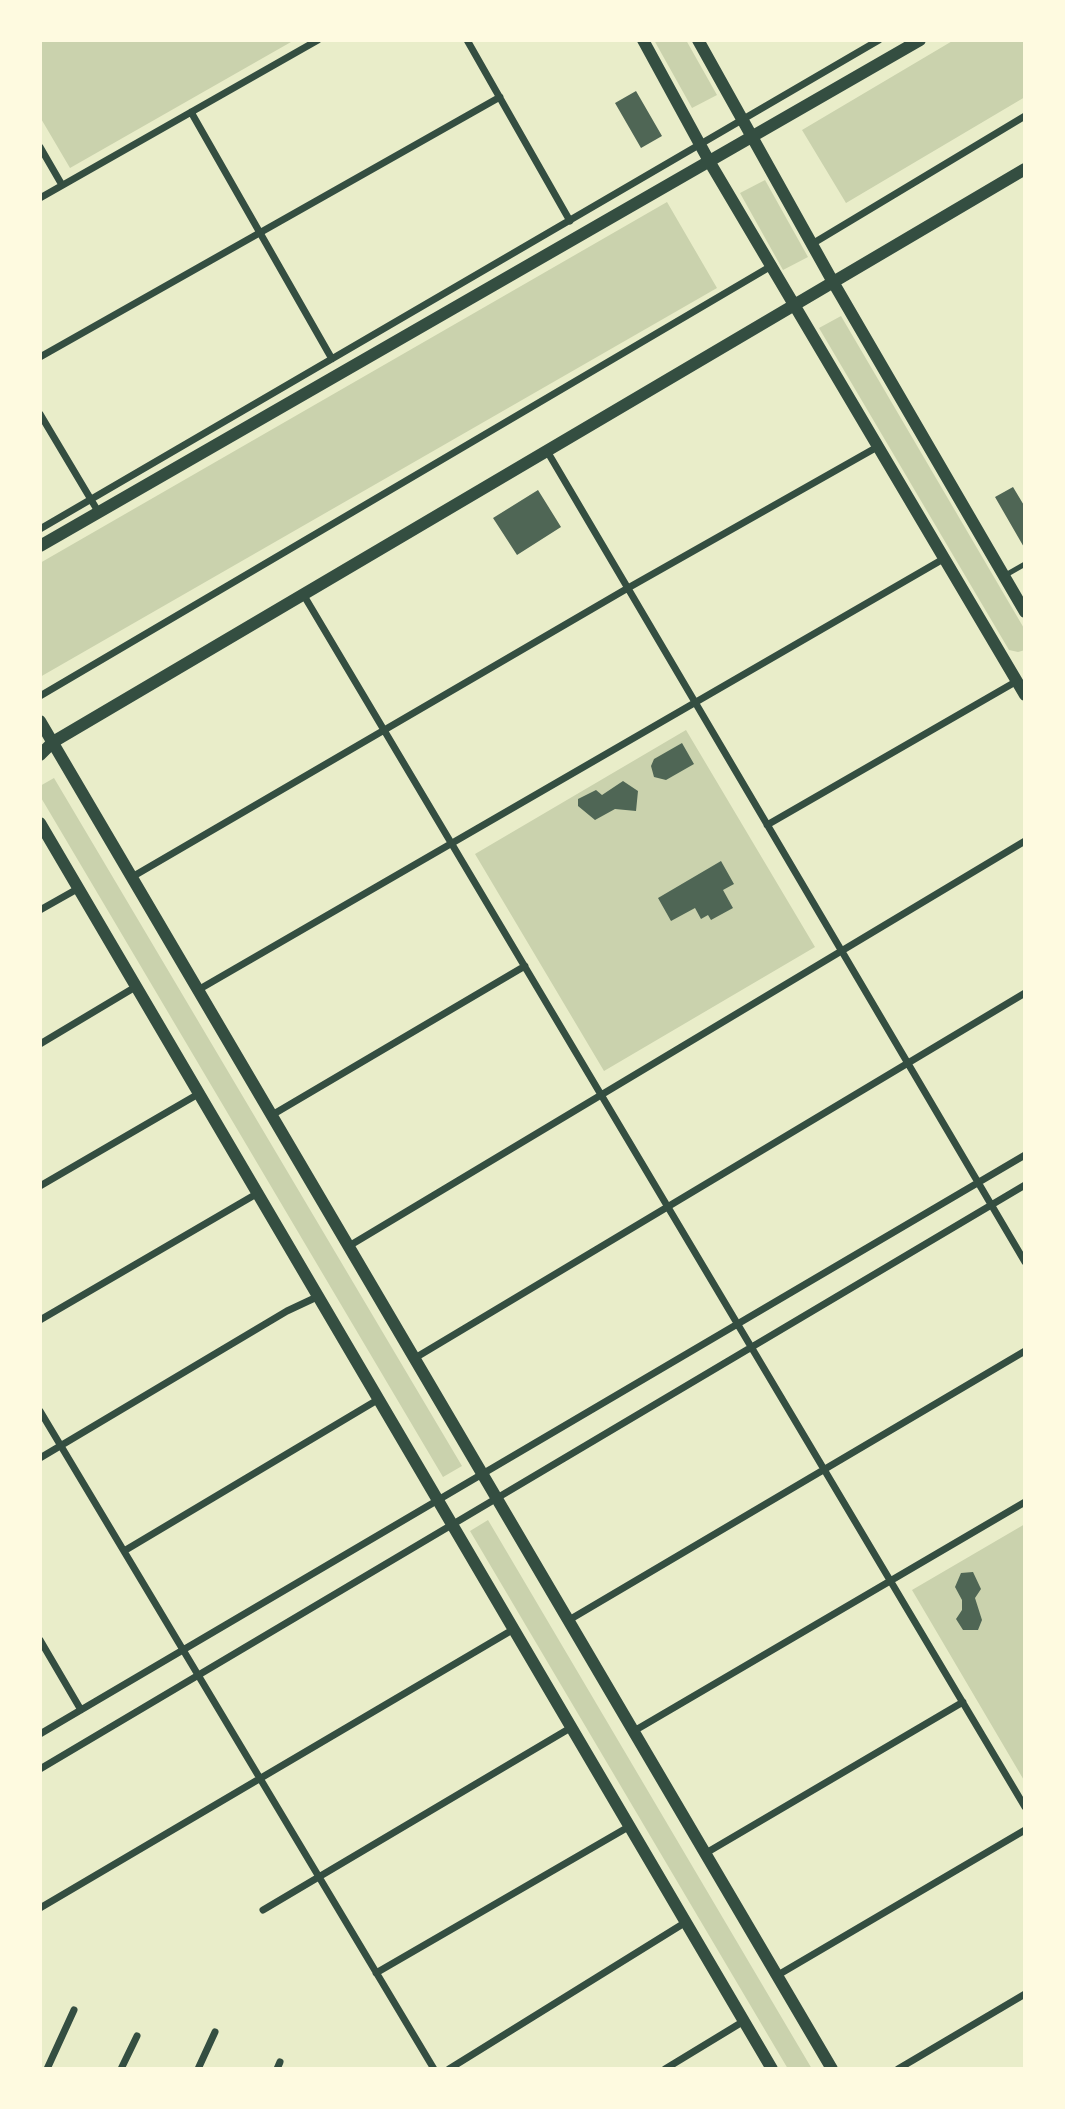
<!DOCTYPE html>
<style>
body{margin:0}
#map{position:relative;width:1065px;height:2109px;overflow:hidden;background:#e9edc9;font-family:Commissioner,sans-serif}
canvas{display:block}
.frame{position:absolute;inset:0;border:42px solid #fefae0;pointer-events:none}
</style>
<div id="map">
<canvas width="1065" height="2109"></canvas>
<div class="frame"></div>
</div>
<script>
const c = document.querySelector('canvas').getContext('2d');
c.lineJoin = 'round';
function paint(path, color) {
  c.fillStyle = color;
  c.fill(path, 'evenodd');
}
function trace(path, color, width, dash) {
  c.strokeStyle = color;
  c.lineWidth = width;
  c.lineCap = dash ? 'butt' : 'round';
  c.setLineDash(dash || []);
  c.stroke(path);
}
paint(new Path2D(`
 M40,40h250l1,2 -221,126 -30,-51z
 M654,40h32l31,55 -25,13z
 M954,40h71v57l-179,106 -44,-73z
 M765,180l43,77 -25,13 -43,-77z
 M667,202l50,86 -677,389v-114z
 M841,316l184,314v20l-7,2 -9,-2 -190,-322z
 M686,730l129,217 -211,124 -129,-217z
 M54,778l408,688 -19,11 -403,-681v-10z
 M488,1520l324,549h-24l-318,-538z
 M1025,1524v258l-113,-192z`), '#cad2ad');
paint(new Path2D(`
 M636,91l26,45 -21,12 -26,-45z
 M1013,487l12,20v42l-30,-52z
 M538,490l23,37 -44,28 -24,-37z
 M682,743l12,21 -28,16 -12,-3 -3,-11 3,-7z
 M623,781l15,10 -2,20 -21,-2 -20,11 -17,-14v-7l18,-9 6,5z
 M721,861l13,23 -11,6 10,18 -22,12 -3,-5 -7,4 -6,-11 -24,13 -13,-23z
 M973,1572l8,17 -6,9 7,22 -4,10h-15l-7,-11 6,-9v-10l-7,-13 6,-14z`), '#4f6655');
trace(new Path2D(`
 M1004,576l21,-12`), '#344e41', 5);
trace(new Path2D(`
 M467,40l103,181
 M191,112l141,247
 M40,147l22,38
 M40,198l278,-158
 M812,244l213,-128
 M40,357l460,-260
 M40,414l59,99
 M547,451l478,811
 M40,529l839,-489
 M303,594l722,1213
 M40,696l733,-431
 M767,825l250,-144
 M132,877l496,-289 251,-142
 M40,910l39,-22
 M198,990l747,-432
 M40,1044l97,-58
 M272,1115l253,-149
 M40,1186l160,-93
 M349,1246l676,-405
 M40,1320l218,-127
 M415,1358l610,-365
 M40,1411l394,658
 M40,1458l247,-147 32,-15
 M124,1551l255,-152
 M569,1620l456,-269
 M40,1640l41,70
 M634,1731l391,-229
 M40,1734l985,-579
 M40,1769l985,-584
 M706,1853l257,-151
 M40,1908l474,-279
 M263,1910l309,-183
 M376,1973l254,-147
 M778,1975l247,-145
 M47,2069l27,-59
 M121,2069l16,-33
 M198,2069l17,-37
 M277,2069l3,-7
 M449,2069l237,-147
 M665,2069l79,-48
 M898,2069l127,-75`), '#344e41', 7);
trace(new Path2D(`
 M643,40l66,121 316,534
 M698,40l135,242 192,330
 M40,546l880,-506
 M40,721l792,1348
 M40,755l13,-13 972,-573
 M40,823l732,1246`), '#344e41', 12);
</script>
